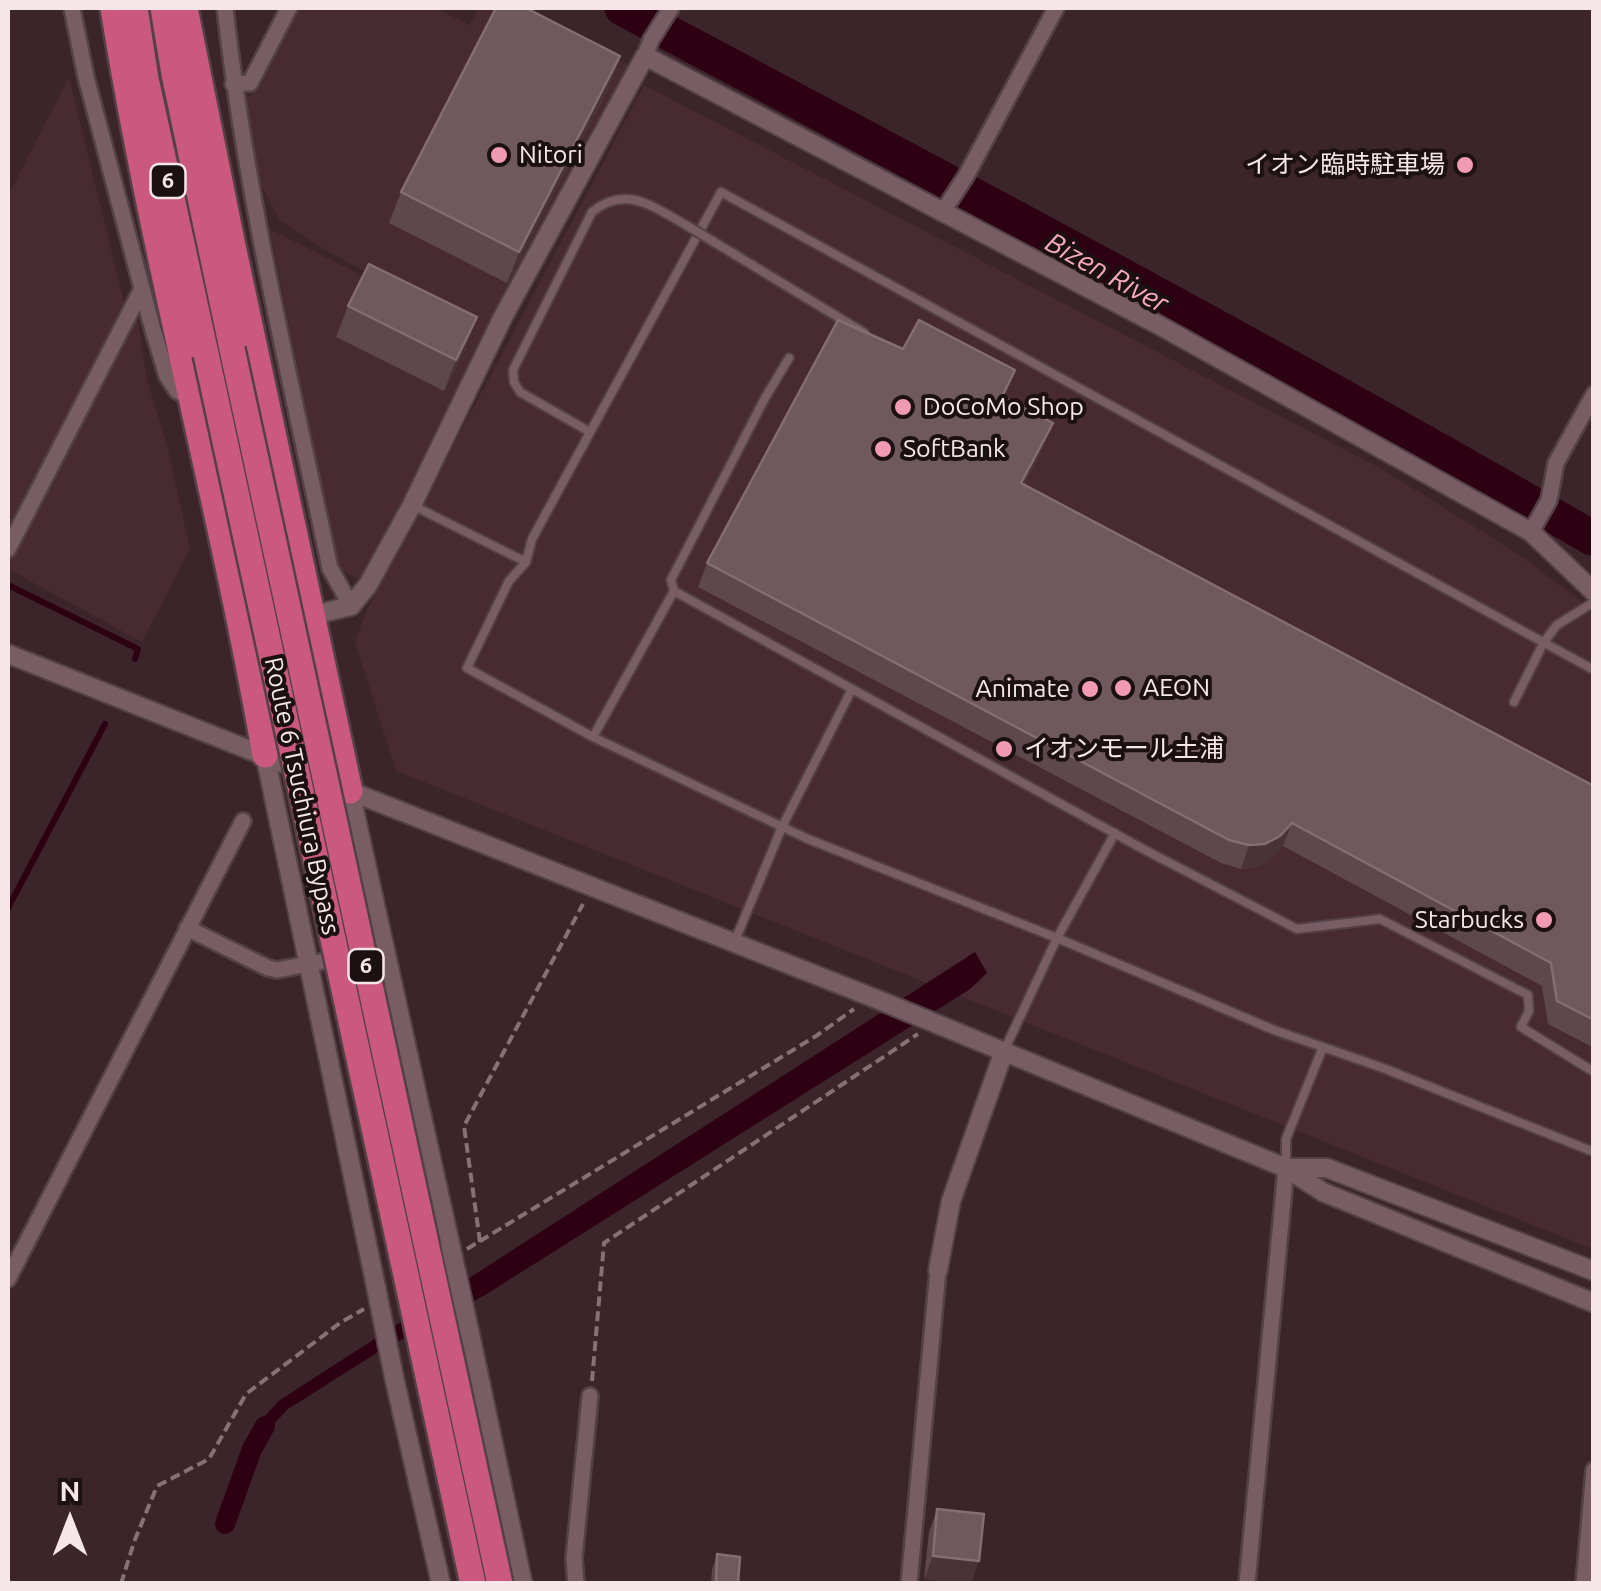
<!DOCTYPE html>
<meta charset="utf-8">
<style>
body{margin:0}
#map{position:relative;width:1601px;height:1591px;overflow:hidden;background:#3b242a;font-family:Ubuntu,sans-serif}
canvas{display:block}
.frame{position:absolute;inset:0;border:10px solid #f6e6ea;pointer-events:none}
.north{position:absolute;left:20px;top:1471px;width:100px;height:100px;-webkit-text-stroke:8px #1b1113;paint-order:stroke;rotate:0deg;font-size:28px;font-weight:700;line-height:40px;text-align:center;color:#f6e6ea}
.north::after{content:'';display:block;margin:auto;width:35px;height:45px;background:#f6e6ea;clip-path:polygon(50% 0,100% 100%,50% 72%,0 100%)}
</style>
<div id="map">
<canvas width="1601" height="1591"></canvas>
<div class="frame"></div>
<div class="north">N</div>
</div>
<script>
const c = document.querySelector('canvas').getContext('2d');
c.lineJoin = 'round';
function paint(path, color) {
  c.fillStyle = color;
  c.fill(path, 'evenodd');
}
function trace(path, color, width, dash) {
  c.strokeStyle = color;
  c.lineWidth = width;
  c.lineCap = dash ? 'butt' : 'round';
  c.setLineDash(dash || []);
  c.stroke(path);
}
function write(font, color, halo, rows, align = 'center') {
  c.font = font + ' Ubuntu,"Noto Sans JP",sans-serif';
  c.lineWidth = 8;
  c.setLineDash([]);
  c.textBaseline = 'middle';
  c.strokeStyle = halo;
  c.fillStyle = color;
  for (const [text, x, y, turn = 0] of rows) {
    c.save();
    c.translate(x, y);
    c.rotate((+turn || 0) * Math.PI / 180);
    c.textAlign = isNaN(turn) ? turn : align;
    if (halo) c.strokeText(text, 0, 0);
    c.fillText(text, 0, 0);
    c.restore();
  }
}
paint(new Path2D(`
 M298,8h137l35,17 8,-17h28l123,57 -145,274 -121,243 -26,-14 -67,-339 178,90 -138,-78 -31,-22 -23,-43 -13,-76 10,-7z
 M69,77l55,225 -116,229v-335z
 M644,85l738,384 136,85 75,56v639l-1197,-478 -41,-129 12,-33z
 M132,322h6l9,58 20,65 23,104 -48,93 -134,-73v-7z`), '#482a33');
paint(new Path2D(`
 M975,952l12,21 -17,16 -485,306 -107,57 -90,57 -17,18 -14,25 -12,-6 16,-26 19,-20z`), '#2d0112');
trace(new Path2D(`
 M8,585l130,64 -3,10
 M8,908l97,-184`), '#2d0112', 6);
trace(new Path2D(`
 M225,1524l27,-75 13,-23`), '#2d0112', 20);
trace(new Path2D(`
 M622,8c325,173 651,345 970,530`), '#2d0112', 35);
const service = new Path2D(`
 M590,432l-70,-40 -6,-10 -1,-12 79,-158c34,-28 61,-5 94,13
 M412,505l114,57
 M674,591l-3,-11 94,-182 24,-40
 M1594,670l-873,-478 -189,347 -6,23 -17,19 -42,87 126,69 215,102 249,99 217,92 109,38 211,84
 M1514,702l30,-60 13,-17 37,-23
 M593,737l81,-146 469,258 154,80 83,-10 148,76 1,16 -8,16 73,45
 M734,943l48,-116 70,-138
 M1004,1051l53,-113 58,-105
 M1286,1166v-27l37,-92`);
const minor = new Path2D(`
 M72,8l14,69 67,253 14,46 10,15 15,8
 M225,8c21,189 66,374 105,560l21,38
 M645,56l6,-16 20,-32
 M233,84l17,-1 39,-75
 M942,213l24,-37 90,-168
 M1531,532l18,-32 7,-37 38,-69
 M8,549l134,-260
 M187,928l81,40 9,2 94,-18
 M8,1279l235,-458
 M576,1584l-2,-26 16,-162
 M909,1584l29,-314
 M1247,1584l39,-416
 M1584,1584l10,-114`);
const tertiary = new Path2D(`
 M301,618l50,-12 17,-21 44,-80 91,-188 142,-261 510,267 376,209 63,60
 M8,654l292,116
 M265,755l111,532
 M342,788l527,208 417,172 37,24 271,111
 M350,791l101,457
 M1287,1168h40l267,103
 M938,1270l13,-69 53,-150
 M470,1334l53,250
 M394,1377l47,207`);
const trunk = new Path2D(`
 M113,8c40,251 108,497 152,747
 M135,8l11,71 60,275
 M163,8l11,66 58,275
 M185,8l48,238 117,545`);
trace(service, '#544147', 12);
trace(minor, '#544147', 20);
trace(tertiary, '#544147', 22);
trace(trunk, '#544147', 30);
trace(new Path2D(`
 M480,1242l-16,-116 119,-222
 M467,1249l349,-213 38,-27
 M592,1381l12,-138 314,-209
 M121,1584l13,-42 23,-56 52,-27 37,-65 94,-71 24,-14`), '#857176', 4, [10, 5]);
trace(service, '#785d64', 8);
trace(minor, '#785d64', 15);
trace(tertiary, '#785d64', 18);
trace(trunk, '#ca587f', 25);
const serviceBridge = new Path2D(`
 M686,225l180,109`);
const tertiaryBridge = new Path2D(`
 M451,1248l19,86
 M376,1287l18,90`);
const trunkBridge = new Path2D(`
 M232,349l268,1235
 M206,354l267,1230`);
trace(serviceBridge, '#544147', 12, []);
trace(tertiaryBridge, '#544147', 22, []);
trace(trunkBridge, '#544147', 30, []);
trace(serviceBridge, '#785d64', 8);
trace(tertiaryBridge, '#785d64', 18);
trace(trunkBridge, '#ca587f', 25);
paint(new Path2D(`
 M620,56l-11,31 -102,196 -118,-60 12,-31z
 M348,306l118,42 -22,43 -108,-54z
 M1004,398l40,48 -20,39 570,301v262l-46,-24 -6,-38 -259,-140 -12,13 -14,8 -16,2 -20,-6 -523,-276 9,-24z
 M937,1509l34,75 -47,-5 5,-47z
 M717,1554l21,30h-27l1,-14z`), '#5e474d');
paint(new Path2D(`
 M620,56l-11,31 -102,196 12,-31z
 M477,317l-11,31 -22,43 12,-31z
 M1053,423l-9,23 -32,61 9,-24z
 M1292,823l-9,23 -12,13 -14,8 -16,2 8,-24z
 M933,1556l46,5 -8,23 -47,-5z`), '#493238');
const building = new Path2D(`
 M496,8h30l94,48 -101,196 -118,-60z
 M369,264l108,53 -21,43 -108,-54z
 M838,320l65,29 16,-29 96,50 -13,27 51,26 -32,60 573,303v234l-37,-19 -6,-38 -259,-140 -12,13 -15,8 -16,1 -20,-5 -522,-277z
 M937,1509l47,5 -5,47 -46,-5z
 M717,1554l23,3 -2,27h-22z`);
paint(building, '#6f585e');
trace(building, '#846e74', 2.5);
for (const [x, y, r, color] of [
 [499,155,10,"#f19ab3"],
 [1465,165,10,"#f19ab3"],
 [903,407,10,"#f19ab3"],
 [883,449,10,"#f19ab3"],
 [1123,688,10,"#f19ab3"],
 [1090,689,10,"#f19ab3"],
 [1004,749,10,"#f19ab3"],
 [1544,920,10,"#f19ab3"]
]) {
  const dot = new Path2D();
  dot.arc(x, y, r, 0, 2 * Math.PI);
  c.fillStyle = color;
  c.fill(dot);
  trace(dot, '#1b1113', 4);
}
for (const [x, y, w] of [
 [168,181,35],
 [366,966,35]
]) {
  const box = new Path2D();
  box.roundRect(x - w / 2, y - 17, w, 34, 8);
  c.fillStyle = '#1b1113';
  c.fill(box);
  trace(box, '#f6e6ea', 2.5);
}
write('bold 22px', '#f6e6ea', null, [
 ["6",168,181],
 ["6",366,966]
]);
write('25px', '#f6e6ea', '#1b1113', [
 ["Nitori",519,155],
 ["イオン臨時駐車場",1445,165,"right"],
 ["DoCoMo Shop",923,407],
 ["SoftBank",903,449],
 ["AEON",1143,688],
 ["Animate",1070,689,"right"],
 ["イオンモール土浦",1024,749],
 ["Starbucks",1524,920,"right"]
], 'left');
write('25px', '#f6e6ea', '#1b1113', [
 ["Route 6 Tsuchiura Bypass",302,796,78]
]);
write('italic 28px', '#f6a9be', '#1b1113', [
 ["Bizen River",1107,273,29]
]);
</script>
